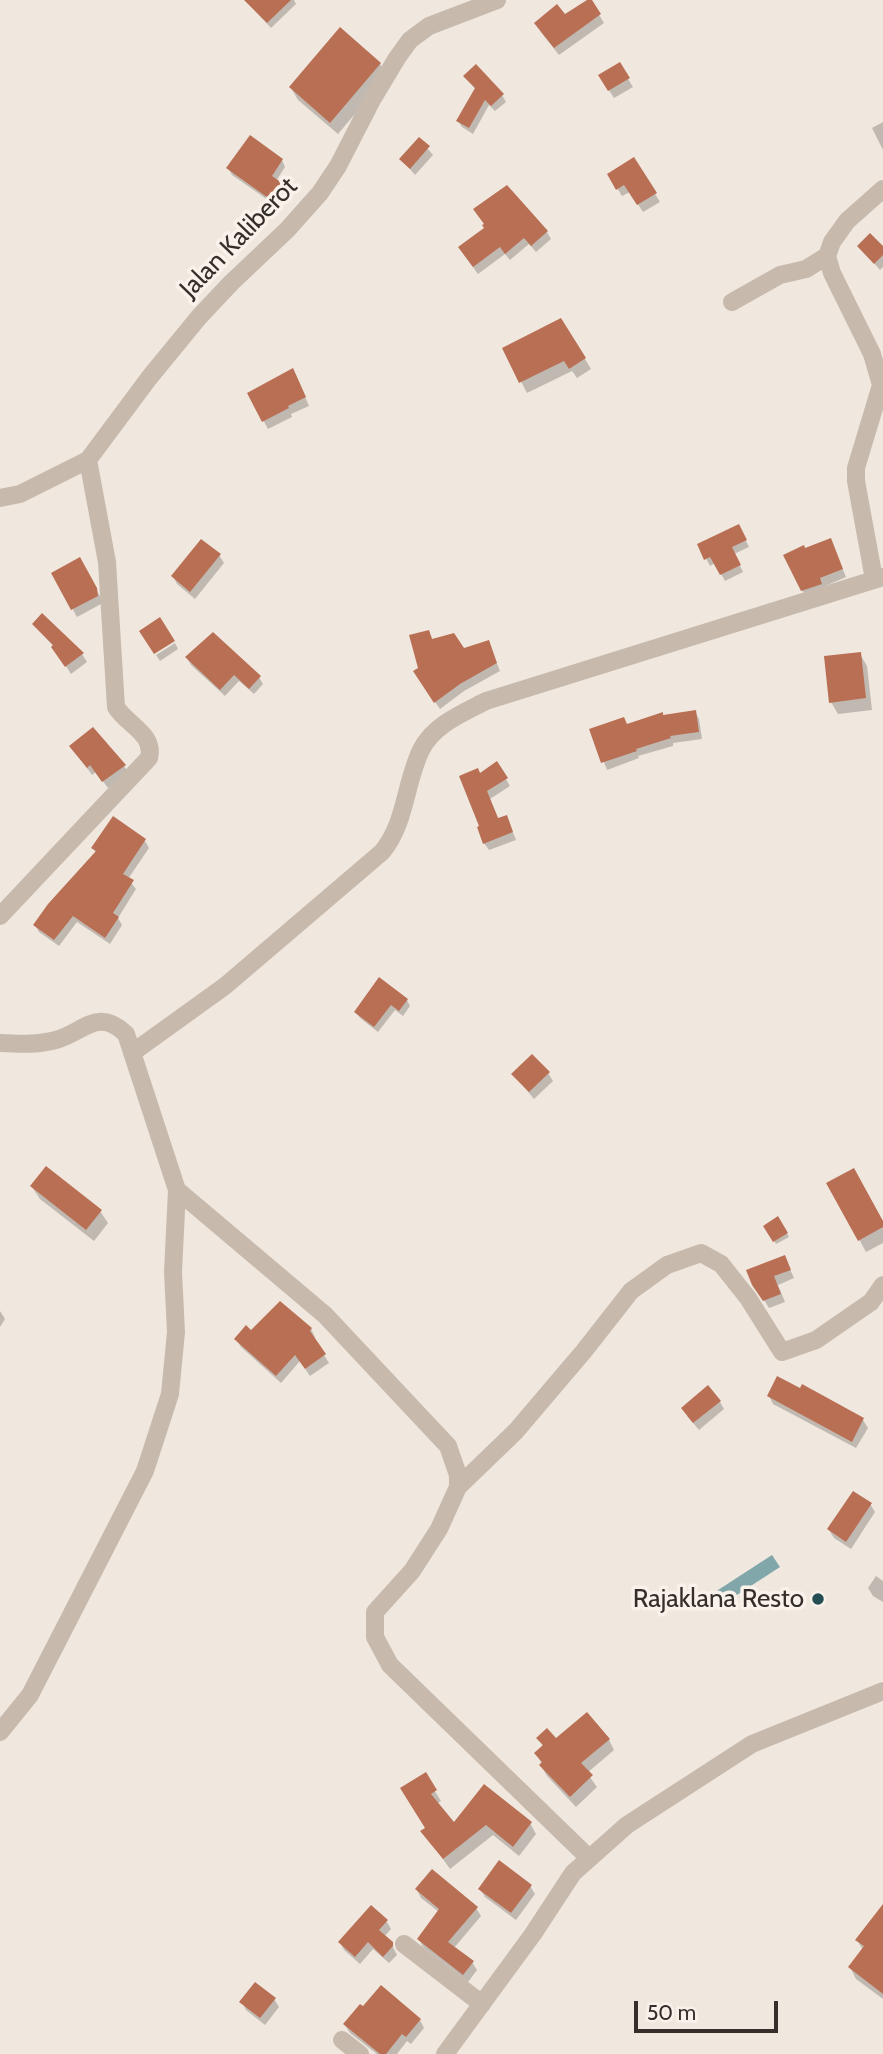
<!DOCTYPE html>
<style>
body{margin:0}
#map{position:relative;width:883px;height:2054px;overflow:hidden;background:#f0e8df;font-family:Cabin,sans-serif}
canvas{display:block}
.scale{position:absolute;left:634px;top:2001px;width:144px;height:32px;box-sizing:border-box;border:4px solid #362e2a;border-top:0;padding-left:9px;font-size:21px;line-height:24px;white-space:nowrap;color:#362e2a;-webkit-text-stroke:5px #f8f2eb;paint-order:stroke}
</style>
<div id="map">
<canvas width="883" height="2054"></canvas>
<div class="scale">50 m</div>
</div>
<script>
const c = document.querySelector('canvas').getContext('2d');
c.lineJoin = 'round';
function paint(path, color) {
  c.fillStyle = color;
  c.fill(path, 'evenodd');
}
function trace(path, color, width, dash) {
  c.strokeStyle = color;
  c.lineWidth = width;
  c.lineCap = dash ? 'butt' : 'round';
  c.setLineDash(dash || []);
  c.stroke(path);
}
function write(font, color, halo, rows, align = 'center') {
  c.font = font + ' Cabin,sans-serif';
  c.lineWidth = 7;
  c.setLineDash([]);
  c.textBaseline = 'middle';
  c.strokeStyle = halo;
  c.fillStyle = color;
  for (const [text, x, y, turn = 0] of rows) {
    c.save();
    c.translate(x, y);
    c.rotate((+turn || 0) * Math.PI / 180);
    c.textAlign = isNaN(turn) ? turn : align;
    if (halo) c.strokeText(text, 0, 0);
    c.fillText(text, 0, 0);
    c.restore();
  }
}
paint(new Path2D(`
 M772,1555l8,12 -57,37 -8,-12z`), '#81a7aa');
paint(new Path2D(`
 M245,0h49l2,4 -25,24z
 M590,0l14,23 -45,32 -19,-24z
 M380,64l7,12 -49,58 -40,-34 -7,-12z
 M619,64l14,23 -19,11 -14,-22z
 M465,76l37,19 4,7 -11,9 -6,-6 -16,29 -11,-7 -4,-6 18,-31z
 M883,122v28l-11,-22z
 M419,139l14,16 -18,20 -14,-16z
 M282,160l3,7 -9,14 9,10 -10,14 -43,-30 -4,-7z
 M634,160l26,42 -17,10 -13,-20 -8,4 -13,-21z
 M486,229l61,3 4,7 -15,13 -7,-8 -19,16 -5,-6 -27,20 -14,-19z
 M859,246l24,2v19l-3,3z
 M504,349l81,10 6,10 -14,9 -5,-7 -45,22z
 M297,378l12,28 -18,8 1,3 -24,12 -19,-35z
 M742,533l7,14 -15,7 9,18 -18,9 -10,-18 -5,3 -11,-21z
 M834,548l12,29 -23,10 -16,11 -5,-8 3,-40z
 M219,555l5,8 -29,36 -18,-15 -4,-8z
 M79,559l22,39v6l-24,13 -24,-44z
 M34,625l48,29 5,8 -16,12 -17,-27z
 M429,632l4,8 30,10 25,-8 12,29 -36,20 -24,18 -21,-30z
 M175,643l3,6 -18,12 -4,-6z
 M860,654l7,12 5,44 -34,4 -7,-12z
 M187,658l72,19 4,7 -9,10 -15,-13 -14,15 -34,-31z
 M695,712l4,7 3,20 -29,4v3l-35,10 1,2 -32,12 -16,-40z
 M71,746l53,20 5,7 -21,15 -12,-16 -4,3z
 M497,764l13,22 -20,13 9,21 11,5 6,15 -27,10 -5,-7 -3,-16 -1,-52z
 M113,819l32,22 4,7 -21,31 8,10 -18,29 4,7 -12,19 -33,-22 -18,24 -20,-14 -4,-7 61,-72 -3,-5z
 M407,1000l3,6 -7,10 -8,-6 -17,22 -18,-14 -4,-6z
 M548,1073l5,8 -19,18 -21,-25z
 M829,1184l54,40v19l-17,9z
 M32,1187l68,24 8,12 -14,18 -54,-42z
 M778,1218l11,19 -13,7 -11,-18z
 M788,1265l6,13 -16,7 7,17 -16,6 -15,-24z
 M0,1311l5,8 -5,8z
 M311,1329l4,8 -1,2 15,24 -19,13 -10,-15 -19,22 -40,-36 -5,-8z
 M769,1396l94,24 5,8 -12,20 -83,-44z
 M720,1402l4,7 -25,21 -12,-14z
 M870,1504l5,8 -24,37 -17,-11 -5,-8z
 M876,1576l7,5v21l-10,-6 -5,-8z
 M539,1738l70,2 5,10 -27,23 10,14 -21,20 -29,-31 -6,-10 1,-2 -6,-10 7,-7z
 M425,1775l16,26 -4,3 17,20 76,-1 6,11 -17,22 -26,-21 -43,34 -27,-38 4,-3z
 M530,1886l5,8 -19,26 -31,-23 -5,-8z
 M417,1890l59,18 5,8 -27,32 18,14 5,8 -9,12 -45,-35 -4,-8 20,-27 -18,-14z
 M883,1920v79l-27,-20 -6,-12 13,-17 -6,-10z
 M387,1922l4,7 -7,8 7,6 6,12 -8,8 -16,-14 -13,15 -16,-14 -4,-8z
 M274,1999l5,8 -14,18 -19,-15 -4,-8z
 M420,2020l4,8 -13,16 -4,-3 -10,13h-20l-27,-21 -5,-8z`), '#0003');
paint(new Path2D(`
 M244,0h47l-24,23z
 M587,0h5l9,14 -47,34 -20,-25 23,-19 8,10z
 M340,27l41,36 -51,60 -41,-36z
 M620,62l10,16 -22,13 -10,-16z
 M476,64l28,30 -13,12 -6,-6 -16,28 -13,-7 19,-33 -12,-12z
 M250,135l33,24 -11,17 10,7 -11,17 -45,-32z
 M419,137l11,9 -20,23 -11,-10z
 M634,157l23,36 -20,12 -13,-20 -8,5 -9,-16z
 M507,185l41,46 -17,15 -7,-8 -19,16 -5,-7 -27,20 -15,-20 26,-19 -2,-3 2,-1 -11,-15z
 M870,233l13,13v9l-9,9 -17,-18z
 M561,318l25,40 -17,11 -5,-8 -45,22 -17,-35z
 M293,368l13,29 -18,9 1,2 -27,14 -15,-29z
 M739,524l8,16 -15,7 9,18 -21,10 -10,-18 -6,3 -7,-16z
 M831,538l12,31 -23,9 2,6 -21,7 -18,-36 21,-10 1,3z
 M201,539l20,15 -31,38 -19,-16z
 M80,557l17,31 1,8 -27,14 -20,-37z
 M42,613l42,40 -19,14 -14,-20 2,-2 -21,-21z
 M160,617l15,24 -21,13 -15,-23z
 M429,630l3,9 22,-6 10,15 25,-8 8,23 -37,21 -26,19 -21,-32 5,-3 -9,-33z
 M213,632l48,44 -12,13 -15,-14 -14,15 -35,-33z
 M861,652l5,46 -37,5 -5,-47z
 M696,710l3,22 -29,4 1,2 -35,11 1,2 -36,12 -12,-34 35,-12 3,7 36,-12v3z
 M93,727l33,38 -24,17 -12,-17 -3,3 -18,-22z
 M497,761l11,17 -21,13 11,27 9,-3 6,17 -30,12 -6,-17 2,-1 -20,-50 19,-8 2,5z
 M113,816l33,23 -23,35 11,6 -21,33 6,4 -14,21 -32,-22 -19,24 -21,-15 15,-21 48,-53 -5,-3z
 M379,977l29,22 -9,12 -8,-6 -17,22 -20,-15z
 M532,1054l18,18 -21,20 -18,-18z
 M46,1166l56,44 -16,20 -56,-44z
 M854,1168l29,53v6l-25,14 -32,-58z
 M778,1216l10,17 -15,9 -10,-16z
 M785,1255l6,15 -17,6 7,18 -18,7 -11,-16 -6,-15z
 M280,1301l32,27 -2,3 16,23 -21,15 -10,-14 -19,21 -42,-37 12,-14 5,5z
 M777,1376l23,12 2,-4 62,34 -12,24 -85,-46z
 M708,1385l13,16 -28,22 -12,-15z
 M853,1491l19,12 -26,39 -19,-13z
 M587,1712l23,27 -29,24 12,12 -23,22 -31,-32 3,-3 -8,-9 9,-8 -7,-7 11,-10 9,10z
 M426,1772l11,18 -6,4 23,28 30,-38 48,38 -19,25 -27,-22 -43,34 -23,-28 5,-3 -25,-40z
 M499,1860l33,25 -21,28 -33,-24z
 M432,1869l46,38 -30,35 26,19 -11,14 -46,-36 22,-30 -24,-20z
 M883,1904v90l-35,-27 16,-21 -9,-6z
 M371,1905l17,15 -9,10 14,12v4l-10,11 -15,-15 -13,15 -17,-15z
 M255,1982l21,16 -16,20 -21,-16z
 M381,1985l40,34 -15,18 -4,-3 -16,20h-6l-37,-30 17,-20 3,2z`), '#b96f54');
trace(new Path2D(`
 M732,302l48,-27 26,-6 21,-13
 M0,498l20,-4 68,-34 61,-82 50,-61 32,-34 56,-53 33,-37 18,-27 35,-68 24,-40 13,-18 19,-14 68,-26
 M874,579l-18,-98v-13l25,-83 -9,-31 -40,-81 -5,-17 5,-14 15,-21 36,-32
 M0,916l149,-158c6,-24 -22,-33 -33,-51l-9,-145 -19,-102
 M0,1043c18,1 38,2 56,-3 28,-8 42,-33 70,-6l51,156 -4,82 3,60 -6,62 -25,77 -115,224 -30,37
 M132,1053l93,-67 157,-134c24,-29 23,-69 39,-102 12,-25 42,-37 65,-49l397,-124
 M177,1190l148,125 123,131 10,29v12l-19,42 -27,42 -37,41v25l15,28 199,193
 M458,1487l58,-56 68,-80 47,-60 36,-26 34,-12 20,11 27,34 34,54 34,-12 55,-38 12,-17
 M404,1944l78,60
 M342,2040l18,14`), '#c7b9ac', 18);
trace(new Path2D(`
 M445,2054l88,-120 40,-61 54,-48 125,-81 131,-53`), '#c7b9ac', 18);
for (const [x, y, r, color] of [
 [818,1599,7,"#244e53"]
]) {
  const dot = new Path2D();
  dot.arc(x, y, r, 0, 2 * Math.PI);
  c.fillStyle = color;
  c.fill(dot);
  trace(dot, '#f8f2eb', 2.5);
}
write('26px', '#362e2a', '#f8f2eb', [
 ["Jalan Kaliberot",239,238,-46]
]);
write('26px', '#362e2a', '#f8f2eb', [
 ["Rajaklana Resto",804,1599]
], 'right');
</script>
